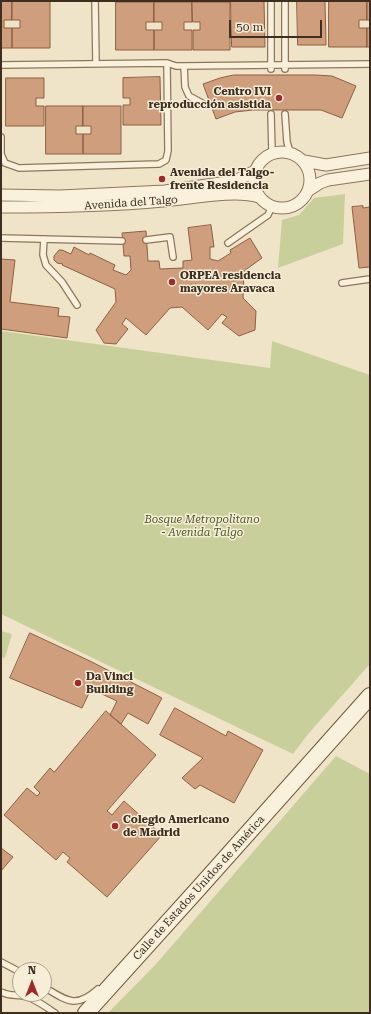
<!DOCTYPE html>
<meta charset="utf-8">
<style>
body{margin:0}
#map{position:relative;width:371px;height:1014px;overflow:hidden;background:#f0e4c8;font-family:"Roboto Serif",serif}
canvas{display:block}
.frame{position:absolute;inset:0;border:2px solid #3d2e20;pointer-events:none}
.north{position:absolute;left:12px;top:962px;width:40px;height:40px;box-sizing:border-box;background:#f7eed8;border:1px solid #ada18e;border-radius:50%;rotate:0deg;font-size:11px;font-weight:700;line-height:16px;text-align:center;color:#3d2e20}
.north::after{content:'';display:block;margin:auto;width:14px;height:18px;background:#9e2a2b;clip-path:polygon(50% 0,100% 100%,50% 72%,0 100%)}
.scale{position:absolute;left:229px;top:20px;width:93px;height:18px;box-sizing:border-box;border:2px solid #3d2e20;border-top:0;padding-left:5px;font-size:12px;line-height:14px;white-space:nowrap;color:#3d2e20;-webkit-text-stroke:3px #f7eed8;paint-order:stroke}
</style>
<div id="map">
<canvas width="371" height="1014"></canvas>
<div class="frame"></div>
<div class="north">N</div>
<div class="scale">50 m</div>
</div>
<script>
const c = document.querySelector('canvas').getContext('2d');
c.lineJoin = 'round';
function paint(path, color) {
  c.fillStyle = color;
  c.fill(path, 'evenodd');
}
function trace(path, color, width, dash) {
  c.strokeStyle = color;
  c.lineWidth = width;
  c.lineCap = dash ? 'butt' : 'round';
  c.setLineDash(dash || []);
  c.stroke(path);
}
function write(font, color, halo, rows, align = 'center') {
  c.font = font + ' "Roboto Serif",serif';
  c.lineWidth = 3;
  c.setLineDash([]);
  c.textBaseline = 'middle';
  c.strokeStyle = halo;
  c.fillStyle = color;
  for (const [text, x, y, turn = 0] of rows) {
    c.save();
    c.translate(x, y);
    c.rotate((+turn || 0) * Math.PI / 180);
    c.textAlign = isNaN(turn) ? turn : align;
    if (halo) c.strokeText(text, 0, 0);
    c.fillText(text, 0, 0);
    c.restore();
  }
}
paint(new Path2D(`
 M345,194l-2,50 -65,24 4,-48 17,-5 15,-17z
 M1,331l269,37 2,-27 98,34v289l-61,69 -16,21 -292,-140z
 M1,631l11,3 -7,24 -4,-1z
 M336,756l34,18v239h-262l48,-49z`), '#c9cf9b');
const building = new Path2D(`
 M1,1h11v19h-8v8h8v20h-11z
 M12,1h38v47h-38v-20h8v-8h-8z
 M231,1h33l1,46h-33z
 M297,1h28l1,44h-28z
 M329,1h38v19h-8v8h8v19h-38z
 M367,1h3v19h-3z
 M116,2h38v20h-8v8h8v20h-38z
 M154,2h38v20h-8v8h8v20h-38v-20h8v-8h-8z
 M192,2h38v48h-37v-20h7v-8h-7z
 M367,28h3v19h-3z
 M234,75h81l17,1 24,10 -14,32 -21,-8h-68l-18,2 -19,7 -13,-35 17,-6z
 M160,77l1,48h-38v-20h7v-7h-7v-20z
 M6,78h38v20h-8v8h8v20h-38z
 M46,106h37v20h-7v8h7v20h-37z
 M83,106h38v48h-38v-20h8v-8h-8z
 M363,206v2l7,-1v60l-11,1 -7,-61z
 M211,225l3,22h-4v12l8,2 13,-8 -1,-3 20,-12 12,20 -18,13 -1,27 13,13 -1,19 -16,6 -17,-13 5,-6 -5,-3 -14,16 -26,-23 -12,1 -24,27 -20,-17 -4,6 6,5 -12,15 -12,-1 -8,-13 20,-28 -1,-13 -53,-24 1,-1 -6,-1 -3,-3v-4l5,-6h3l9,4 3,-7 15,8 1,-2 25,12 -2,5 13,5 5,-5 -1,-14h-6l-2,-23 24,-2 2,30h11l1,8 23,-1v-7l9,-1 -4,-32z
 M1,259l14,1 -5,42 49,6 -1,8 12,1 -3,21 -66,-9z
 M30,633l60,28 72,37 -14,26 -20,-11 -7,11 -11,-9 7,-14 -26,-12 -9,19 -72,-30z
 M175,708l51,28 2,-5 35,19 -29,53 -34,-18 -5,4 -13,-11 21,-20 -43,-23z
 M106,711l50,44 -49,56 5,4 12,-14 38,34 -55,62 -40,-35 3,-4 -7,-6 -7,8 -52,-45 23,-27 10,8 3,-3 -6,-6 16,-19 4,4z
 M1,848l12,9 -12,14z`);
paint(building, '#cf9f7d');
trace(building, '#8d5f41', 1);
const lane = new Path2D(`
 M95,1l1,63
 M271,1v68
 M1,65l166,-2 9,3h8l186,-2
 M184,66l1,21 4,9 13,7
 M285,69v-68
 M271,114l1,39
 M285,114l2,28 3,10
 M1,137v17l4,9 14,5 140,-4 7,-4 2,-9 -1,-88
 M1,238l121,3
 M44,239l-1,16 3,10 16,17 15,23
 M146,240l24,-3 3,20
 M228,243l40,-28 4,-9
 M342,283l28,-4
 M1,962l19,10
 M44,987c23,14 32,22 54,2
 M1,992c10,5 16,2 26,5 10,3 19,10 28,16`);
const street = new Path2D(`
 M254 180a28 28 0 1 1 56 0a28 28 0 1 1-56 0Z
 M304,161l22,4 44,-7
 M309,190l11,-7 8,-3 42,-6
 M1,195l59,1 105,-5 70,-10 20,-10
 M1,207c54,0 108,-1 162,-6 26,-2 72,-12 96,-4`);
const secondary = new Path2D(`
 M86,1013l112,-124 172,-193`);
trace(lane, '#8d765c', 8);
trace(street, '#8d765c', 13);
trace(secondary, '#6f573f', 18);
trace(lane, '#faf1dc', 5.5);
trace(street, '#faf1dc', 11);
trace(secondary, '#faf1dc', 16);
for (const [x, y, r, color] of [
 [279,98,4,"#9e2a2b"],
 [162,179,4,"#9e2a2b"],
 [172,282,4,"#9e2a2b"],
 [78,683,4,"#9e2a2b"],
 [115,826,4,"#9e2a2b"]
]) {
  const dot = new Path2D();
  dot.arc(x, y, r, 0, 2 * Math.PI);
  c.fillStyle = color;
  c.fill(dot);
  trace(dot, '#f7eed8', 1.5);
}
write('bold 11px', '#3d2e20', '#f7eed8', [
 ["Centro IVI",271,92,"right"],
 ["reproducción asistida",271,105,"right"],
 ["Avenida del Talgo-",170,173],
 ["frente Residencia",170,186],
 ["ORPEA residencia",180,276],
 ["mayores Aravaca",180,289],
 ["Da Vinci",86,677],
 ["Building",86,690],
 ["Colegio Americano",123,820],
 ["de Madrid",123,833]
], 'left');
write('11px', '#3d2e20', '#f7eed8', [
 ["Avenida del Talgo",131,203,-4],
 ["Calle de Estados Unidos de América",199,888,-48]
]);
write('italic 11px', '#4d5a26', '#f7eed8', [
 ["Bosque Metropolitano",202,520],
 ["- Avenida Talgo",202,533]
]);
</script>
